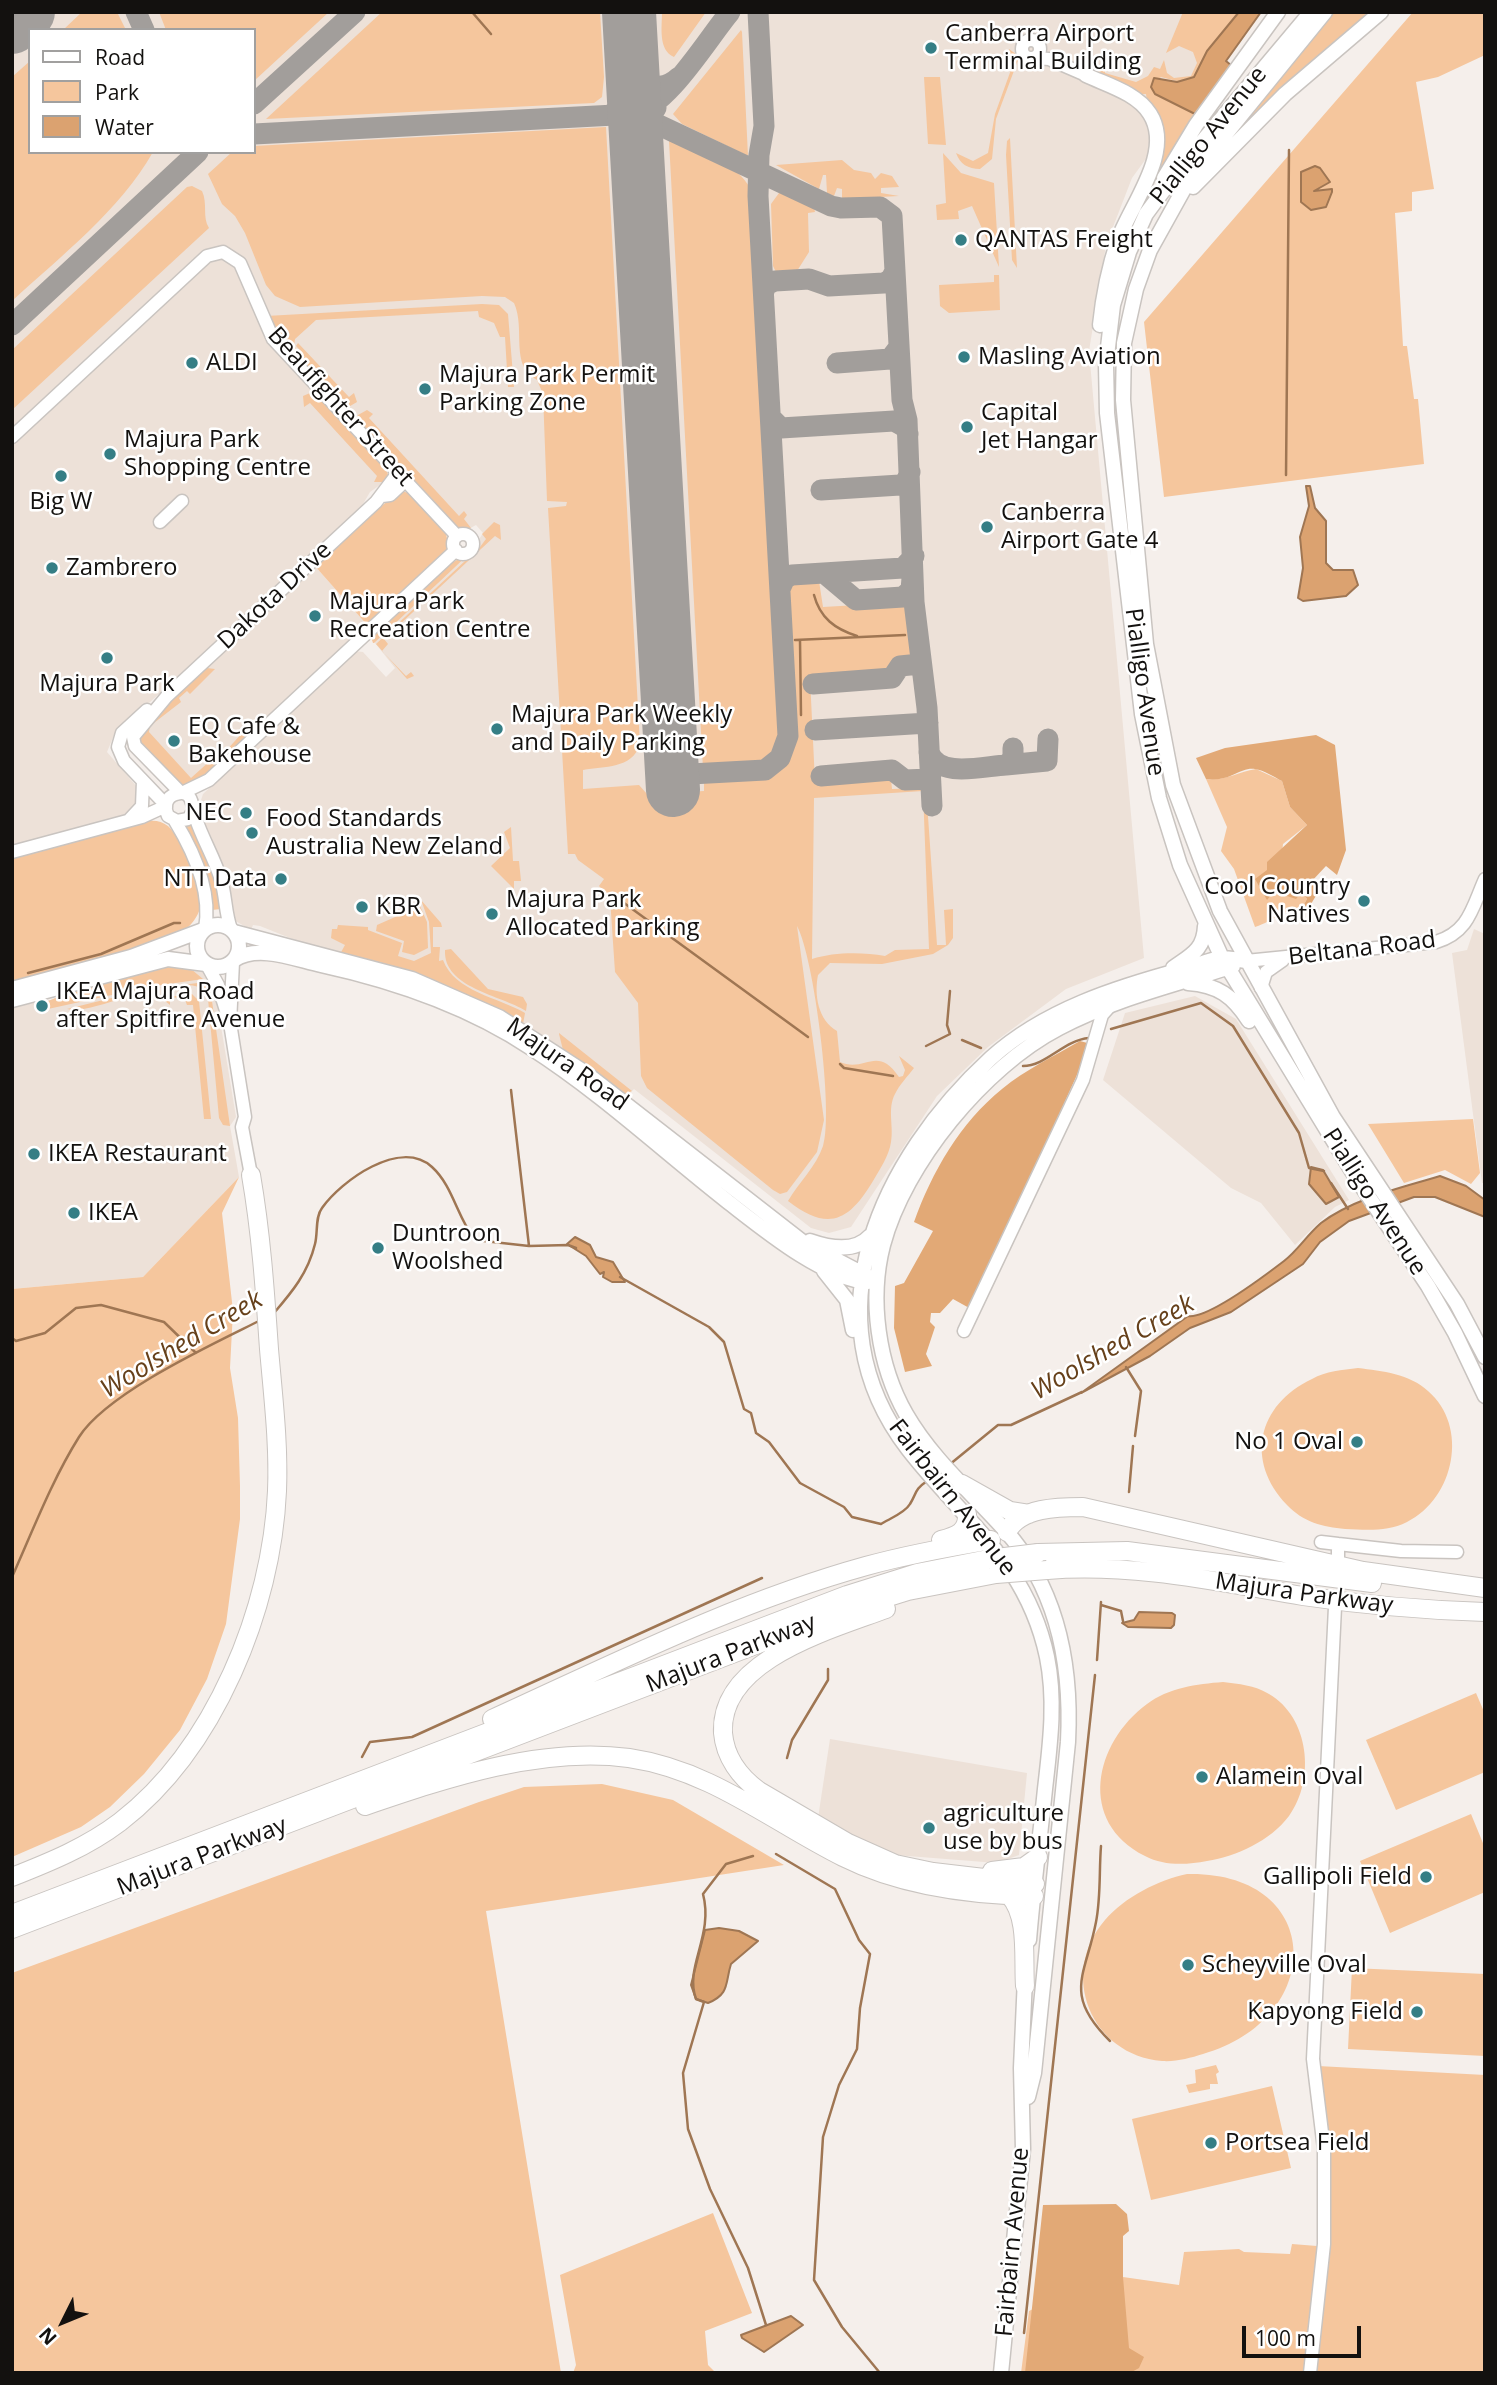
<!DOCTYPE html>
<style>
body{margin:0}
#map{position:relative;width:1497px;height:2385px;overflow:hidden;background:#f5efeb;font-family:"Open Sans",sans-serif}
canvas{display:block}
.frame{position:absolute;inset:0;border:14px solid #13110f;pointer-events:none}
.legend{position:absolute;left:28px;top:28px;width:228px;height:126px;box-sizing:border-box;background:#fff;border:2px solid #a1a09f;margin:0;padding:9px 12px;list-style:none;font-size:21px;color:#13110f}
.legend li{display:flex;align-items:center;gap:14px;height:35px}
.legend b{width:35px;border:2px solid #a1a09f}
.north{position:absolute;left:28px;top:2287px;width:70px;height:70px;-webkit-text-stroke:5px #fff;paint-order:stroke;rotate:227deg;font-size:19px;font-weight:700;line-height:28px;text-align:center;color:#13110f}
.north::after{content:'';display:block;margin:auto;width:24px;height:32px;background:#13110f;clip-path:polygon(50% 0,100% 100%,50% 72%,0 100%)}
.scale{position:absolute;left:1242px;top:2326px;width:119px;height:32px;box-sizing:border-box;border:4px solid #13110f;border-top:0;padding-left:9px;font-size:21px;line-height:24px;white-space:nowrap;color:#13110f;-webkit-text-stroke:5px #fff;paint-order:stroke}
</style>
<div id="map">
<canvas width="1497" height="2385"></canvas>
<div class="frame"></div>
<ul class="legend">
<li><b style="height:9px;background:#fff"></b>Road</li>
<li><b style="height:19px;background:#f5c69d"></b>Park</li>
<li><b style="height:19px;background:#dba270"></b>Water</li>
</ul>
<div class="north">N</div>
<div class="scale">100 m</div>
</div>
<script>
const c = document.querySelector('canvas').getContext('2d');
c.lineJoin = 'round';
function paint(path, color) {
  c.fillStyle = color;
  c.fill(path, 'evenodd');
}
function trace(path, color, width, dash) {
  c.strokeStyle = color;
  c.lineWidth = width;
  c.lineCap = dash ? 'butt' : 'round';
  c.setLineDash(dash || []);
  c.stroke(path);
}
function write(font, color, halo, rows, align = 'center') {
  c.font = font + ' "Open Sans",sans-serif';
  c.lineWidth = 5;
  c.setLineDash([]);
  c.textBaseline = 'middle';
  c.strokeStyle = halo;
  c.fillStyle = color;
  for (const [text, x, y, turn = 0] of rows) {
    c.save();
    c.translate(x, y);
    c.rotate((+turn || 0) * Math.PI / 180);
    c.textAlign = isNaN(turn) ? turn : align;
    if (halo) c.strokeText(text, 0, 0);
    c.fillText(text, 0, 0);
    c.restore();
  }
}
paint(new Path2D(`
 M12,12h1245l-21,23 -104,143 -26,67 -17,106 55,607 -78,31 -78,58 -51,49 -86,131 -22,6 -18,-5 -177,-139 -5,5 -81,-55 -59,-34 -66,-28 -113,-31 -50,-20 -7,-1 -2,5 -17,-10 -36,-111 5,-15 38,-36 10,3 4,-5 -2,-10 101,-95 9,1 23,25 9,-9 -24,-30 99,-84 13,-21 -7,-8 -11,6 -167,-171 90,114 -4,8 -14,10 -11,19 -245,224 -7,17 31,36 1,13 -9,14 -118,32zM30,30h224v122h-224z
 M314,565l54,61 -174,160 -56,-44 20,-31z
 M1474,929l11,5v249h-3l-30,-230 15,-3z
 M173,964l30,7 12,19 21,127 -6,9 9,51 -96,100 -131,12v-282l44,-8 18,-9z
 M1195,996l41,23 113,181 -14,7 -40,38 -34,-42 -30,-15 -128,-108 22,-67z
 M830,1739l197,34 -8,82 -22,8 -102,-8 -77,-37z`), '#ede1d8');
paint(new Path2D(`
 M82,12h35l9,18h-63z
 M159,12h170l-75,69v-51h-88z
 M382,12h218l4,65 -2,20 -8,6 -328,16z
 M662,12h44l-32,45c-16,-7 -12,-30 -12,-45z
 M1183,12h56l-32,39 -14,27 -13,4 -19,-5 -10,10 4,7 40,20 -49,80 10,-29 -10,-71h-5l-48,-21 12,-5v5l31,9 12,-6 6,-9 6,2 4,-9 3,13 7,5 17,-2 6,-13 -4,-11 -14,-6 -13,7z
 M1332,12h41l-127,111 -3,-2z
 M1413,12h72v43l-47,22 -22,5 18,107 -22,3v19l-17,2 8,133h4l7,53h4l6,65 -260,33 -20,-175z
 M741,30l1,2 6,124 -66,-32 -9,-10z
 M1009,49l7,5 2,6 -22,59 -4,40 -12,10c-12,0 -20,-5 -24,-16l17,8 15,-8 7,-39 17,-47z
 M30,61v91h123c-33,58 -92,104 -141,149v-224z
 M924,77h16l6,68 -18,-1z
 M606,127l34,618c-9,24 -35,21 -57,25v19l56,-4 8,9 57,-3v-13c35,-2 73,5 88,-34l-6,-140 4,-20 29,-3 4,26 87,-5 5,57c-11,1 -25,-1 -25,13l-80,6 5,104 76,-3 1,10 34,-1 11,157h9l-2,-35 9,-1v29l-5,7 -15,9 -51,10 -52,-1 -12,12c-4,20 0,45 19,56l3,31c25,11 37,-18 59,15l4,-1 2,-6 -6,-14 15,12c-6,8 -15,17 -19,26 -8,15 -1,32 -4,48 -2,14 -11,27 -18,39 -25,42 -46,50 -85,20 11,-19 28,-34 35,-55 11,-33 -9,-189 -26,-220l27,194 -7,32 -30,40 -7,2 -7,-4 -126,-102 -6,-12 -3,-73 -23,-31 -5,-74 -11,-12 5,-7 -26,-19 -3,-6h-7l-20,-346 18,-2 1,-4 -20,-1 -4,-107 -6,-14c-28,-14 -11,-51 -23,-77l-9,-6 -23,-1 -182,11 -25,-11 -9,-11 -21,-52 -10,-17 -13,-12 -14,-30 24,-22h22v-6zM923,791l6,158 -34,1 -10,6c-23,-4 -51,-4 -73,3l2,-161z
 M1010,138l7,130 -5,-8 -6,-105 1,-14z
 M673,140c25,7 73,28 79,54l22,409 4,2 7,122c-4,51 -43,40 -82,42l-34,-628z
 M943,153l18,20 33,10 5,84 -27,-61 -14,5 1,8 -22,1 -1,-15 10,-2z
 M842,160l12,10 17,3 4,6 6,-6 11,3 7,11 -18,1v5l18,3 -57,3v-10l-5,-1 -3,8 -7,-3 -1,-18h-3l-4,14 -43,-24z
 M192,186l10,5c6,13 0,26 7,37l-197,182v-60l175,-163z
 M779,193h11l24,14 1,5 -7,1 1,39 -12,19 -21,1 -3,-6 -2,-62z
 M994,275h5l1,35 -51,3 -9,-7 -1,-21 55,-3z
 M482,304l17,1 9,9 6,73h-6l-3,-50h-5l-6,-14 -15,-6 -1,-6 -162,9 -21,19 -1,7 7,7 -4,4 -23,-23 -8,-18z
 M298,343l51,54 5,-4 3,9 -12,7 -47,-50 5,-6 -7,-7z
 M310,393l11,5 66,71 1,7 -4,6h-10l3,-6 -67,-73 -6,4 -1,-11z
 M367,410l6,4 -4,4 90,98 5,-5 3,4 -3,4 7,9 -13,2 -102,-109 2,-6z
 M401,491l8,2 37,41 3,13 -81,79 -54,-61 49,-45z
 M494,522l6,3 1,15 -6,-4 -111,103 4,5 -6,7 24,25 5,-4 3,4 -7,3 -31,-35 104,-97 6,-8 -4,-5z
 M469,554l-95,89h-1l-2,-6 78,-73z
 M207,668l8,1 -25,25 -3,-3 -8,7 2,4 -31,24 -1,6 42,46 30,-27 2,3 32,-35 6,6 -63,58 -16,5 -44,-47 21,-31z
 M1256,769l26,12 8,26 17,18 -24,19 -5,44 24,4 5,7 -5,9c-23,3 -26,12 -47,19l-21,-58 -13,-18 6,-24 -21,-48c20,2 31,-7 50,-10z
 M148,821c7,-1 14,0 20,5 14,12 35,62 32,80 0,7 -7,17 -13,22l-65,25 -110,29v-125z
 M191,823l22,46 8,40 -9,1 -28,-84z
 M511,827l2,34h6l2,20h-7v8l-23,-23 19,-18 -6,-16z
 M421,900l20,23 1,4h-9v20h7l-1,14 4,-1c12,32 55,37 82,53l-2,11 -80,-39 -103,-31 5,-9 -14,-7 1,-9h5l1,-4 30,2v3l34,13 -4,13 16,5 17,-8 -2,-31z
 M420,906l7,16 1,26 -14,7 -12,-3 2,-11 -28,-10 1,-6z
 M451,949l37,40 35,8 4,7 -1,7c-25,-16 -83,-23 -81,-61z
 M166,967l25,2 12,10 -55,8 -100,22 -2,-7 28,-12z
 M205,982l7,19 18,125 -7,-1 -4,-7 -11,-119 -7,-11c-33,-15 -107,28 -134,21l77,-19z
 M192,994l7,7 12,118h-7l-11,-114h-6l-3,-8 -14,1v7l-5,-4 3,-4z
 M559,1034v-1l73,58 -9,4 -60,-45z
 M1473,1119l7,54 -9,11 -26,-14 -41,13 -36,-59z
 M239,1177l-17,36 11,98 -3,57 8,50 2,68v33l-14,105 -19,55 -27,51 -36,44 -34,33 -29,20 -69,30v-568l131,-12z
 M1358,1368c24,3 52,6 70,23 41,35 27,107 -21,131 -20,10 -40,8 -62,7 -22,-2 -42,-7 -58,-24 -42,-44 -30,-100 25,-126 14,-8 30,-9 46,-11z
 M1223,1682c16,2 31,3 46,12 40,23 47,85 20,122 -19,25 -52,40 -82,45 -21,4 -43,5 -62,-5 -68,-34 -51,-113 2,-152 21,-16 50,-20 76,-22z
 M1476,1693l9,21v58l-89,38 -30,-70z
 M602,1784l71,16 111,65 -298,46 75,462h-549v-400l467,-171 45,-15z
 M1471,1814l14,34v44l-95,41 -30,-72z
 M1187,1874c139,-3 140,145 16,180 -13,4 -27,8 -41,7 -71,-6 -104,-87 -57,-141 20,-23 53,-40 82,-46z
 M1352,1968l133,6v82l-137,-7z
 M1216,2065l3,7 -3,2 2,10h-8v5l-21,4 -3,-8 10,-2 -1,-13z
 M1318,2066l167,9v298h-170l16,-155 -3,-70z
 M1272,2086l19,82 -140,32 -19,-81z
 M713,2213l39,100 -47,18 3,34 8,8h-143l3,-8 -16,-90z
 M1292,2244l25,2 -11,127h-285l8,-62 51,-25 43,-9 56,8 5,-33 55,-3 5,3 46,2z`), '#f5c69d');
paint(new Path2D(`
 M1316,735l19,10 11,105 -9,25 -11,-9 -15,16 9,7 -12,20 -6,-1 5,-9 -5,-7 -6,7 -12,-4 -7,-7 -10,12 -12,-21 12,-9v-8l40,-37 -17,-18 -8,-26c-8,-4 -18,-11 -27,-12 -16,-2 -23,13 -49,10l-10,-21 29,-10z
 M1080,1041l11,3 -120,265 -18,-10 -13,14h-9l-1,9 5,5 -9,27 6,12 -27,6 -11,-44 1,-42 9,-3 29,-52 -19,-9c18,-50 46,-99 88,-133 23,-19 52,-33 78,-48z
 M1116,2204l11,10 2,17 -6,5v41l6,71 15,9 -5,11 -9,5h-105l18,-168z`), '#e2a976');
const water = new Path2D(`
 M1239,12h22l-35,49 6,5 -34,46 -3,2 -40,-20 -4,-7 3,-9 23,4 17,-5 13,-26z
 M1315,166l5,2 10,14 -16,9 18,-2v3l-6,15 -15,3 -10,-8v-30z
 M1306,486h4l5,22 11,13v42l7,7h20l5,15 -12,11 -43,5 -5,-3 5,-30 -3,-31 9,-31z
 M1311,1167l12,3 16,27 -13,7 -17,-20z
 M1440,1176l26,10 19,14v17l-50,-20h-21l-65,24 -29,21 -17,22 -72,48 -41,16 -40,28 -69,37 107,-77c20,3 79,-42 96,-55 14,-11 23,-26 37,-38 33,-25 80,-35 119,-47z
 M575,1237l15,8 6,12 17,5 12,20h-13l-9,-5 1,-5 -4,2 -14,-18 -19,-12z
 M1139,1612l33,1 3,2 -1,10 -3,3 -43,-1 -6,-4 12,-3z
 M719,1928l20,3 19,10 -27,23c-6,19 -1,30 -23,39l-12,-4 -5,-14 14,-55z
 M791,2316l12,9 -39,27 -22,-14 -1,-3z`);
paint(water, '#dba270');
trace(water, '#9f7653', 2);
trace(new Path2D(`
 M472,12l19,22
 M1286,475l3,-325
 M814,595c6,23 21,34 43,41
 M795,640l110,-5
 M800,640l1,75
 M624,903l184,134
 M28,973l73,-19 73,-31h6
 M1111,1029l90,-26 32,23 66,107 10,35 15,3
 M962,1040l19,8
 M926,1046l24,-12 -3,-9 3,-34
 M840,1064l4,4 49,8
 M1023,1066c23,0 41,-26 66,-28
 M511,1090l18,156
 M1331,1183l17,26
 M620,1277l89,50 15,15 20,67 7,4 5,20 13,9 31,41 44,24 8,10 29,7c8,-5 24,-11 29,-20 7,-11 4,-14 17,-23
 M274,1313c18,-21 34,-40 41,-69 3,-11 0,-27 7,-36 19,-27 78,-70 110,-41 21,19 25,50 43,73l54,6 39,-1 8,3
 M12,1338l4,3 29,-8 31,-25 25,-3 63,17 32,31
 M1126,1367l15,24 -6,45
 M949,1465l49,-40h13l71,-33
 M1129,1492l4,-46
 M12,1577c21,-47 40,-97 67,-140 28,-44 132,-92 180,-116
 M1101,1605l20,6 2,10
 M1097,1660l4,-58
 M362,1757l8,-15 42,-5 350,-159
 M787,1758l5,-18 36,-60v-11
 M1101,1846c-2,24 0,51 -5,76 -10,53 -34,72 14,119
 M776,1854l59,35 24,51 11,14 -10,54 -3,41 -18,36 -16,52 -9,143 28,47 38,46
 M753,1856l-27,8 -23,30c11,42 -19,73 -7,105l8,3 -21,71 5,56 22,60 38,79 18,57
 M1024,2333l71,-658`), '#9f7653', 2.5);
trace(new Path2D(`
 M136,12l8,18
 M631,54c6,24 24,45 48,23
 M254,104l101,-92
 M630,114l14,4 187,88 10,2 39,-1 12,9 10,184 5,20 7,182 13,106 5,98
 M610,115l16,-9 6,-21
 M254,134l380,-20c35,-10 72,-73 96,-102
 M637,166l5,-37 14,-21
 M764,291l2,-6 9,-4 34,-2 20,7 55,-3 7,-4 4,-8
 M12,325l186,-173
 M837,363l53,-4 9,-12
 M771,418l10,10 113,-7 11,6 3,7
 M821,490l79,-5 6,-3 4,-10
 M824,573l32,27 47,-3 8,-7 1,-12
 M780,589l5,-11 7,-3 111,-7 11,-12
 M813,684l79,-6 8,-12 20,-2
 M815,730l113,-7
 M929,752c9,27 55,14 77,13l7,-6v-11
 M1006,765l41,-4 1,-22
 M672,775l93,-5 15,-12 8,-22 -30,-540 1,-41 5,-29 -6,-114
 M821,776l71,-6 13,10 25,-1`), '#a29e9b', 21);
trace(new Path2D(`
 M629,12l44,778
 M12,27l16,-15`), '#a29e9b', 54);
const minor = new Path2D(`
 M1022 49a9 9 0 1 1 18 0a9 9 0 1 1-18 0Z
 M1035,58l14,1 37,16
 M12,437l195,-181 16,-4 17,11 33,76 184,197
 M382,496l8,-1 15,-14
 M160,522l22,-21
 M453 544a10 10 0 1 1 20 0a10 10 0 1 1-20 0Z
 M147,710l-25,23 -4,14 6,14 42,44
 M181,793l-46,-47 -2,-9 34,-41 209,-194 22,-29
 M182,793l27,-13 247,-230
 M194,810l-6,9 -11,2 -9,-5c-4,-8 -3,-19 8,-22 18,-6 16,15 20,25 7,21 19,40 25,61 5,16 4,33 10,49
 M129,820l13,-14 1,-25
 M175,821c19,31 37,70 30,108
 M12,852l130,-35 24,-11
 M1246,961l190,-19c33,-10 36,-34 49,-63
 M233,962l-3,61 15,94 -3,10 9,48
 M207,965l11,20 11,35
 M1261,988l5,-16 17,-12
 M964,1331l119,-251 19,-65 8,-9
 M1321,1542l17,2
 M1338,1559v-15l63,7 56,1
 M1310,2373l14,-129v-95l-11,-90 22,-452`);
const major = new Path2D(`
 M1311,12l-131,156 -34,46 -17,38 -16,53 -7,59 1,49 35,301 17,84 21,67 42,93 133,218 73,110 27,47 30,63
 M1325,12l-135,166 -40,72 -14,39 -12,54 -1,57 23,244 27,141 47,126 113,206 124,187 28,53
 M1086,75c21,10 51,18 64,39 24,38 -19,90 -32,126 -9,27 -15,56 -18,85
 M1164,178l32,-53 82,-113
 M1193,187l92,-93 96,-82
 M197 946a21 21 0 1 1 42 0a21 21 0 1 1-42 0Z
 M234,932l178,47 87,38 88,57 217,169 63,33
 M234,960c24,-16 60,-1 87,5 73,16 147,41 210,83 70,45 131,102 196,153 35,27 96,78 141,81
 M1173,968c18,-13 31,-18 32,-42
 M1188,983c30,2 45,13 61,38
 M12,989l119,-32 72,-27
 M12,1000l156,-41 38,5
 M810,1241c20,7 45,12 60,-5
 M824,1271l23,29 6,30
 M1029,1940c4,-50 11,-101 16,-151 5,-44 11,-88 2,-132 -20,-95 -84,-137 -139,-208 -102,-133 -26,-291 83,-391 53,-48 126,-71 193,-89 12,-3 25,-9 37,-11 8,0 17,2 25,3
 M1028,2097l6,-24 34,-331c4,-76 -10,-153 -63,-212 -34,-38 -73,-71 -99,-116 -28,-49 -37,-115 -23,-169 22,-82 101,-178 176,-217 55,-29 116,-43 174,-62
 M1001,2373l22,-224 -2,-81 4,-90`);
const highway = new Path2D(`
 M962,1484l48,27 19,3
 M1007,1532c13,-25 52,-25 76,-25l280,64 122,17
 M941,1540c15,-4 27,-8 26,-26
 M1038,1553l89,-2 245,32
 M1047,1570c86,-7 171,12 256,26 60,9 121,14 182,16
 M886,1609c-56,21 -167,51 -163,124 2,24 17,44 36,58l89,52 47,21 38,8 102,12
 M492,1719c121,-55 244,-117 374,-153 40,-11 83,-19 125,-26
 M365,1806c82,-28 177,-60 264,-48 82,12 142,63 214,99 58,29 127,38 191,39
 M992,1871l32,-4 14,-10
 M12,1877c38,-15 75,-30 108,-55 95,-73 152,-214 157,-331 2,-47 -4,-95 -8,-142 -4,-59 -8,-116 -18,-174
 M1009,1895c20,21 14,64 16,91
 M12,1914l835,-319 70,-22 71,-14
 M12,1929l835,-319 61,-19 88,-17`);
trace(minor, '#c9c4c0', 15);
trace(major, '#c9c4c0', 17);
trace(highway, '#c9c4c0', 20);
trace(minor, '#fff', 12);
trace(major, '#fff', 14);
trace(highway, '#fff', 18);
const highwayBridge = new Path2D(`
 M988,1559l50,-6
 M996,1574l51,-4`);
trace(highwayBridge, '#c9c4c0', 20, []);
trace(highwayBridge, '#fff', 18);
for (const [x, y, r, color] of [
 [931,48,7,"#357e85"],
 [961,240,7,"#357e85"],
 [964,357,7,"#357e85"],
 [192,363,7,"#357e85"],
 [425,389,7,"#357e85"],
 [967,427,7,"#357e85"],
 [110,454,7,"#357e85"],
 [61,476,7,"#357e85"],
 [987,527,7,"#357e85"],
 [52,568,7,"#357e85"],
 [315,616,7,"#357e85"],
 [107,658,7,"#357e85"],
 [497,729,7,"#357e85"],
 [174,741,7,"#357e85"],
 [246,813,7,"#357e85"],
 [252,833,7,"#357e85"],
 [281,879,7,"#357e85"],
 [1364,901,7,"#357e85"],
 [362,907,7,"#357e85"],
 [492,914,7,"#357e85"],
 [42,1006,7,"#357e85"],
 [34,1154,7,"#357e85"],
 [74,1213,7,"#357e85"],
 [378,1248,7,"#357e85"],
 [1357,1442,7,"#357e85"],
 [1202,1777,7,"#357e85"],
 [929,1828,7,"#357e85"],
 [1426,1877,7,"#357e85"],
 [1188,1965,7,"#357e85"],
 [1417,2012,7,"#357e85"],
 [1211,2143,7,"#357e85"]
]) {
  const dot = new Path2D();
  dot.arc(x, y, r, 0, 2 * Math.PI);
  c.fillStyle = color;
  c.fill(dot);
  trace(dot, '#fff', 2.5);
}
write('24px', '#13110f', '#fff', [
 ["Canberra Airport",945,34],
 ["Terminal Building",945,62],
 ["QANTAS Freight",975,240],
 ["Masling Aviation",978,357],
 ["ALDI",206,363],
 ["Majura Park Permit",439,375],
 ["Parking Zone",439,403],
 ["Capital",981,413],
 ["Jet Hangar",981,441],
 ["Majura Park",124,440],
 ["Shopping Centre",124,468],
 ["Big W",61,502,"center"],
 ["Canberra",1001,513],
 ["Airport Gate 4",1001,541],
 ["Zambrero",66,568],
 ["Majura Park",329,602],
 ["Recreation Centre",329,630],
 ["Majura Park",107,684,"center"],
 ["Majura Park Weekly",511,715],
 ["and Daily Parking",511,743],
 ["EQ Cafe &",188,727],
 ["Bakehouse",188,755],
 ["NEC",232,813,"right"],
 ["Food Standards",266,819],
 ["Australia New Zeland",266,847],
 ["NTT Data",267,879,"right"],
 ["Cool Country",1350,887,"right"],
 ["Natives",1350,915,"right"],
 ["Majura Park",506,900],
 ["Allocated Parking",506,928],
 ["KBR",376,907],
 ["IKEA Majura Road",56,992],
 ["after Spitfire Avenue",56,1020],
 ["IKEA Restaurant",48,1154],
 ["IKEA",88,1213],
 ["Duntroon",392,1234],
 ["Woolshed",392,1262],
 ["No 1 Oval",1343,1442,"right"],
 ["Alamein Oval",1216,1777],
 ["agriculture",943,1814],
 ["use by bus",943,1842],
 ["Gallipoli Field",1412,1877,"right"],
 ["Scheyville Oval",1202,1965],
 ["Kapyong Field",1403,2012,"right"],
 ["Portsea Field",1225,2143]
], 'left');
write('24px', '#13110f', '#fff', [
 ["Pialligo Avenue",1209,136,-51],
 ["Beaufighter Street",340,407,48],
 ["Dakota Drive",275,596,-43],
 ["Pialligo Avenue",1144,692,82],
 ["Beltana Road",1362,949,-7],
 ["Majura Road",567,1065,35],
 ["Pialligo Avenue",1374,1202,57],
 ["Fairbairn Avenue",952,1498,52],
 ["Majura Parkway",1304,1594,8],
 ["Majura Parkway",731,1654,-21],
 ["Majura Parkway",202,1857,-21],
 ["Fairbairn Avenue",1013,2242,-85]
]);
write('italic 26px', '#66401a', '#fff', [
 ["Woolshed Creek",182,1345,-31],
 ["Woolshed Creek",1113,1348,-30]
]);
</script>
